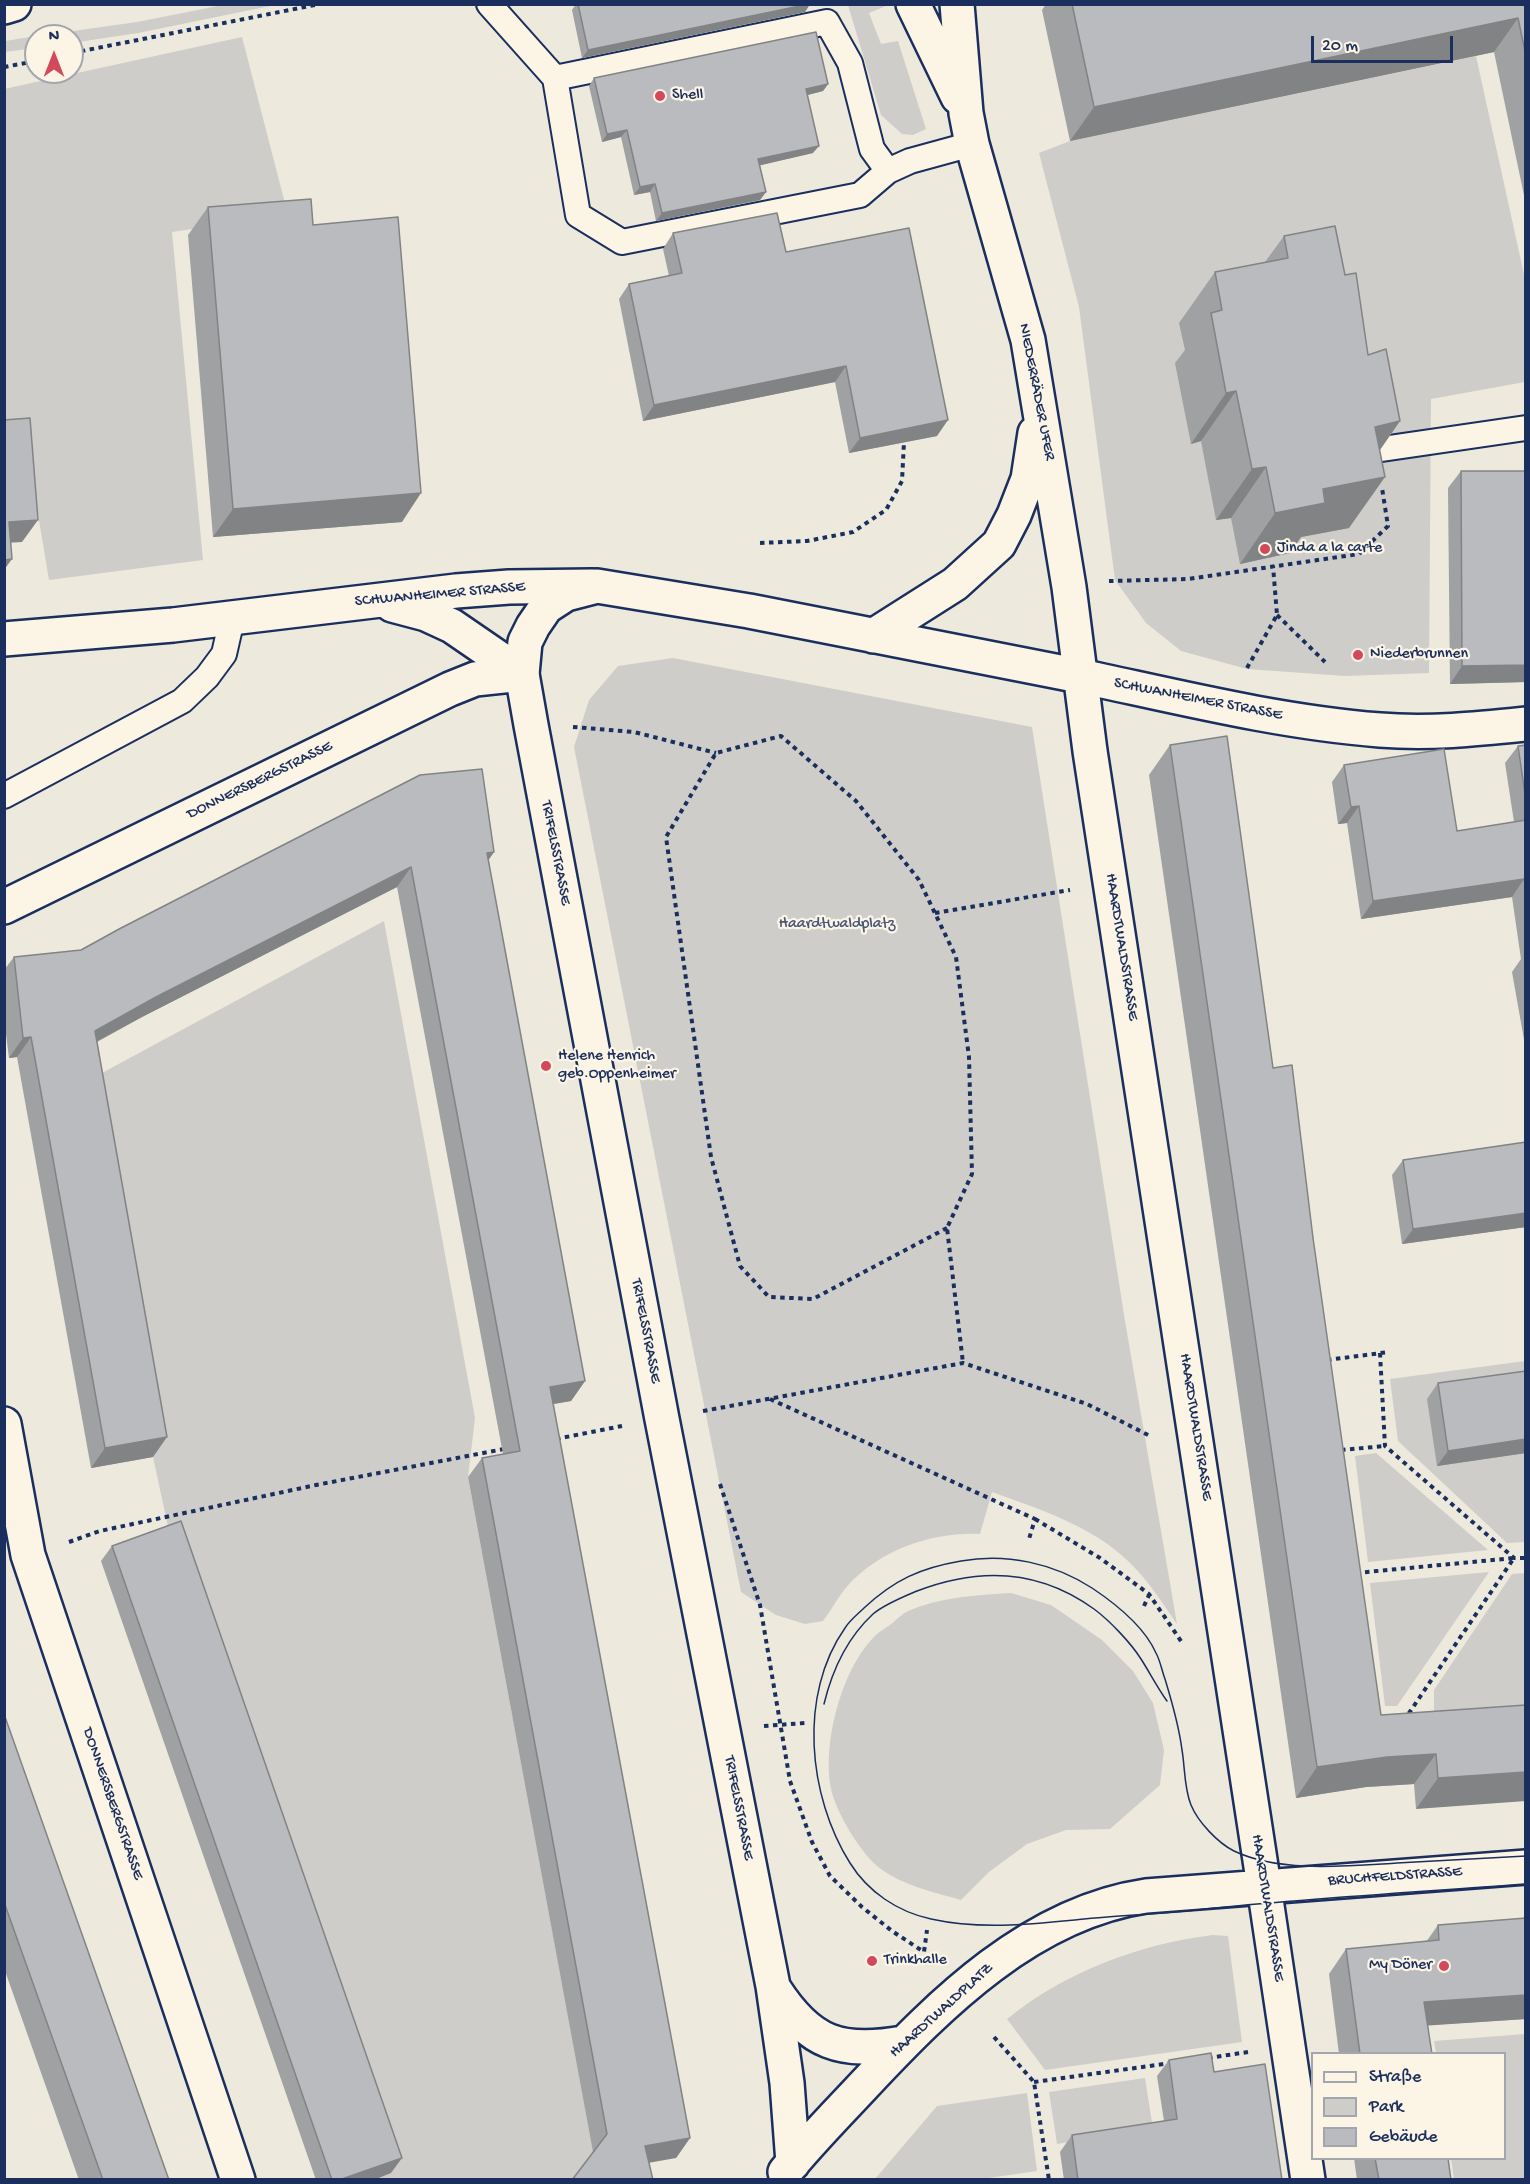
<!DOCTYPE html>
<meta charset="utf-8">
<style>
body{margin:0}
#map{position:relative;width:1530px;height:2184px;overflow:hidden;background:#eee9dd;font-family:"Gochi Hand",sans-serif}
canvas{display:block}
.frame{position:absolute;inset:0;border:6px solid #1b2f5e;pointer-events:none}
.legend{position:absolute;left:1311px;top:2052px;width:195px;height:108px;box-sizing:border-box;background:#fcf5e5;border:2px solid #a2a6af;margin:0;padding:8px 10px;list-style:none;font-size:18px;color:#1b2f5e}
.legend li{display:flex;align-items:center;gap:12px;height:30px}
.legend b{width:30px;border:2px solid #a2a6af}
.north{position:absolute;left:24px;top:24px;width:60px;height:60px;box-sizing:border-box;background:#fcf5e5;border:2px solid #a2a6af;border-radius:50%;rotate:0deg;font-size:16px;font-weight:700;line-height:24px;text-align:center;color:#1b2f5e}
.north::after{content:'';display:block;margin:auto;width:21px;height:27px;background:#d1495b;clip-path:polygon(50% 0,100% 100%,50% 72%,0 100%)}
.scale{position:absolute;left:1311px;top:36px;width:142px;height:27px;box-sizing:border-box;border:3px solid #1b2f5e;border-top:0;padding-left:8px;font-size:18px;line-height:21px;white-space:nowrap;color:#1b2f5e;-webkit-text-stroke:4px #fcf5e5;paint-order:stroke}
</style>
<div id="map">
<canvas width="1530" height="2184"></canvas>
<div class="frame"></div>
<ul class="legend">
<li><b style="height:8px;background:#fcf5e5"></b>Straße</li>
<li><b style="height:16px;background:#cfcdca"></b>Park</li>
<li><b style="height:16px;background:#babbbe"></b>Gebäude</li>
</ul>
<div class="north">N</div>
<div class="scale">20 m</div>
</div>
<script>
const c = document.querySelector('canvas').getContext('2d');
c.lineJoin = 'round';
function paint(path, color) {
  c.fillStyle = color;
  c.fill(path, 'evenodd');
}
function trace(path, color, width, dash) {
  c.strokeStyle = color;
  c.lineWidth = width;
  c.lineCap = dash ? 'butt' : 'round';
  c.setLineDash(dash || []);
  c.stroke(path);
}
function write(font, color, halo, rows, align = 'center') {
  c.font = font + ' "Gochi Hand",sans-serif';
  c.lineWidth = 4.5;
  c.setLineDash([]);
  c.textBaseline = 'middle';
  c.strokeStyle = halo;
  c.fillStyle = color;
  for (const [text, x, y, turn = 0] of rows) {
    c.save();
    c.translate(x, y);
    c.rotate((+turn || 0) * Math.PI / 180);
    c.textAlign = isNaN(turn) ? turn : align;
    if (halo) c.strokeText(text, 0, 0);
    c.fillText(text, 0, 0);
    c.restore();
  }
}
paint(new Path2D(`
 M228,4l47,1 -137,28 -66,10v-7h-34l99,-14z
 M848,5h37l1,1 -17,7 12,31 17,-3 28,88 -13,6 -11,-1 -21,-19z
 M36,36v12l-31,4v-11z
 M242,37l46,178 -116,17 31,328 -154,20 -26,-155 -18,2 -1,-338z
 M1476,56l49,223v103l-94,17 -2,274 -84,3 -98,-7 -66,-18 -35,-28 -31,-43 -36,-273 -40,-154 31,-12z
 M673,658l359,69 93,594 52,303c-15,-22 -30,-45 -49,-63 -36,-35 -89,-52 -136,-69l-12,42c-46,-2 -94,14 -127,46 -12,11 -20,28 -30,41l-18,3 -29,-9 -35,-23 -167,-845 15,-47 29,-34z
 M384,921l91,497 -7,59 129,695 -24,8 -200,-1 18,-6 -221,-637 -17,-79 -66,-376z
 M1525,1361v181l-18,1 -109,-102 -8,-62z
 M1376,1453l112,97 -120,12 -13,-106z
 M1489,1572l-92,134h-12l-15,-123z
 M1525,1573v132l-91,6v-21l78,-116z
 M1011,1593l40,12 51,35 31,31 20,32 11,47 -4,35 -50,44 -44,1 -39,14 -38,28 -28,28c-27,-8 -57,-14 -80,-31 -20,-14 -45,-57 -50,-80 -9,-45 10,-117 41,-150 5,-6 12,-10 18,-14 6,-5 12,-11 18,-14 33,-14 67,-16 103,-18z
 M1213,1935l15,1 14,106 -197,28 -38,-51c58,-47 132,-75 206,-84z
 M1525,2034v145h-71l-3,-20 53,-1v-104l-68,-1 -2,-12z
 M1145,2078l8,51 -96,15 -8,-52z
 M1027,2093l10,78 -62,9 -100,-1 62,-73z`), '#cfcdca');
const lane = new Path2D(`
 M489,4l66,74
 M888,171l-28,24 -238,47 -44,-27 -23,-137 272,-56 23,41 22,86 16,22 22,-10 62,-17
 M1375,450l151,-22
 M4,796l178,-95 25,-24 17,-23 8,-35`);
const street = new Path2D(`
 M392,605l34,9 26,12 70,48
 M4,639l169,-14 283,-34 53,-4 83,-1
 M1080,676c99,21 198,46 300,54 49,4 97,-1 146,-6
 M4,907l446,-218 25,-10 47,-5
 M4,1424l24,131 210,625
 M1264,1886l44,294`);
const secondary = new Path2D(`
 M913,4l45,93
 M957,4l9,109 6,31 56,196 41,247 21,164 174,1135
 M4,7l10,-3
 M873,636l82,-52 44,-40 15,-29 14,-36 7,-46
 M775,1990c35,54 66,64 128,53
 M793,2163l-6,-80 -14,-97 -111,-567 -131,-694 -9,-51 3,-32 8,-16 13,-19 20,-13 31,-8 152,25 331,65
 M785,2172c25,-31 53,-59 80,-88 76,-81 166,-171 281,-188l380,-29`);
trace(lane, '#1b2f5e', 28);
trace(street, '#1b2f5e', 38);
trace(secondary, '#1b2f5e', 38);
trace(new Path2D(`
 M72,53l243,-48
 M4,67l32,-6
 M760,543l47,-2 46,-9 33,-22 16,-29 2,-39
 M1109,581l79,-2 171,-25 29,-28 -6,-38
 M1277,615l48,47
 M1247,668l30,-53 -4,-49
 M573,727l61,5 82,21
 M935,913l135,-23
 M947,1228l-134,71 -44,-2 -29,-31 -29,-109 -45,-320 50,-84 65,-17 75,65 63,79 37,77 13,100 3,117 -25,54 16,135
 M1380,1353l5,93 129,112h12
 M1327,1360l62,-8
 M770,1399l265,120 -6,20
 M703,1411l260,-48 124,41 65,33
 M556,1439l66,-13
 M1341,1450l44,-4
 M720,1484l40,121 30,176 22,61 18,34 32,31 30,24 32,21 3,-22
 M1035,1519l65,39 49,36 34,50
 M69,1542l31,-11 216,-46 188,-36
 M1356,1573l158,-15 -107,158
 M1144,1606l5,-11
 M764,1726l41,-3
 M994,2037l40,45 15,98
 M1208,2058l40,-6
 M1034,2082l137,-19`), '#1b2f5e', 4, [4.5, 4.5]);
trace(lane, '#fcf5e5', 24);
trace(street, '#fcf5e5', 33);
trace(secondary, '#fcf5e5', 33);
trace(new Path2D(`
 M824,1704c8,-33 23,-66 49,-90 12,-10 30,-17 44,-23 62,-24 122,-22 177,18 15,11 37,34 47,50 9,14 16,28 26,42
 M1526,1856c-43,2 -86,5 -129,7 -50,3 -117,10 -163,-12 -16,-8 -36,-29 -43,-46 -7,-17 -6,-38 -9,-55 -3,-24 -10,-48 -17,-71 -3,-8 -5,-19 -9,-26 -12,-27 -40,-49 -64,-65 -39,-25 -85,-35 -131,-27 -41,7 -67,19 -97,47 -6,6 -14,12 -19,20 -47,67 -37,168 5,235 18,29 48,49 81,56 54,12 110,4 164,-1 37,-3 73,-5 110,-9 107,-11 214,-17 321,-25`), '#1b2f5e', 1.5);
paint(new Path2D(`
 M576,4h234l-5,8 -223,46 -10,-48z
 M1046,4h480v201l-32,-153 -424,89 -28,-131z
 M594,78l234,6 -5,7 -16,4 6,58 -53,12 6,27 -6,8 -104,21 -6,-29 -16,3 -13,-58 -19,5 -13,-56z
 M208,207l105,18 89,297 -189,15 -25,-302z
 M673,233l113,19 151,184 -88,17 -14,-71 -192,39 -24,-122 10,-15 40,-8 -6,-27z
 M1284,236l61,39 23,80 32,66 -20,29 -31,78 -48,9 -11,16 -50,11 -9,-46 -15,2 -15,-79 -10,3 -16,-81 10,-13 -6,-27 36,-51 50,-10z
 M1461,471l65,211 -76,2 -2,-196z
 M1170,745l103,323 40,170 68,477 145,-10 -110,104 -2,-25 -48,3 -70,11 -147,-1023z
 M1526,745v306l-14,-79 9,-13 -9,-62 -151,22 -14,-96 -9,1 -6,-42 12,-17 113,66 57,-9 -9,-59 13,-17z
 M420,775l74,77 -6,9 97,520 -14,20 -18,3 137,734 -14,20 -83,-6 -125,-675 14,-19 21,-4 -106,-567 -255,130 -45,25 56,415 -62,11 -74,-411 -8,1 -5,-40v-48l10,-13 67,-7z
 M1526,1142v85l-124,17 -10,-69 11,-15z
 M1526,1371v82l-89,13 -10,-67 11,-16z
 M112,1546l279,627 -18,7h-57l-215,-619z
 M4,1714l165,466h-90l-75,-212z
 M1526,1918v101l-99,6 5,29h-93l-10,-80 17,-25 80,-7 12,-17z
 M1169,2060l45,12 68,108h-218l-4,-28 12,-17 92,-14 -7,-45z
 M1354,2158h94l3,22h-94z`), '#a0a1a3');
paint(new Path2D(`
 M810,4l-5,8 -223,46 6,-8z
 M1518,18l-24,34 -424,89 24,-34z
 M828,84l-5,7 -23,6 6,-8z
 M627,130l-6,7 -19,5 5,-8z
 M819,146l-6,7 -60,14 5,-8z
 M655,184l-5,8 -16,3 6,-8z
 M766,192l-6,8 -104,21 6,-8z
 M846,366l-11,16 -192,39 11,-16z
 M1236,391l-35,50 -10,3 35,-51z
 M948,420l-11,16 -88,17 11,-15z
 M1400,421l-35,50 10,-44z
 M1266,467l-35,51 -15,2 36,-51z
 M1385,477l-36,51 -48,9 -11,16 -50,11 35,-51 48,-24z
 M421,493l-19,29 -189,15 20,-28z
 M38,520l-16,22 -18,1 5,-21z
 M12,559l-8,11v-10z
 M1526,665v17l-76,2 12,-18z
 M1359,806l-12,17 -9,1 13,-17z
 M494,852l-14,19 7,-18z
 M411,867l-14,20 -255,130 -61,33 14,-19 61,-34z
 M1524,879l-12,18 -151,22 12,-18z
 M31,1037l-14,20 -8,1 14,-20z
 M1526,1213v14l-124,17 11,-15z
 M585,1381l-14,20 -35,6 14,-20z
 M167,1437l-14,20 -62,11 14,-20z
 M1526,1439v14l-89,13 11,-15z
 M1436,1754l-22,30 -48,3 -70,11 21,-31 70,-10z
 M1526,1772v29l-110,8 22,-31z
 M1526,1995v24l-120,8 18,-25z
 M690,2138l-14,20 -45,8 14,-20z
 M402,2158l-11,15 -18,7h-34z`), '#828385');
const building = new Path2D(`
 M578,4h231l-221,46z
 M1072,4h454v52l-8,-38 -424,89z
 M816,32l12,52 -22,5 13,57 -61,13 8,33 -104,21 -7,-29 -15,3 -13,-57 -20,4 -13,-56z
 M311,199l2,26 85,-8 23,276 -188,16 -25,-302z
 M777,213l9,39 123,-24 39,192 -88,18 -14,-72 -192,39 -25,-121 53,-11 -9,-40z
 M1335,226l10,49 11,-2 12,82 18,-6 14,72 -25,6 10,50 -62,12 2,14 -50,10 -9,-46 -14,2 -16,-78 -10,2 -15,-80 11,-3 -7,-38 73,-14 -4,-22z
 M30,418l8,102 -29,2 3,37 -8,1v-140z
 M1461,471h65v194l-64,1z
 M1227,736l46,332 19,-3 21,173 68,477 145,-10v67l-88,6 -2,-24 -49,3 -70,10 -147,-1022z
 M1526,745v56l-8,-55z
 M1444,749l13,82 69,-11v67l-2,-8 -151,22 -14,-95 -8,1 -7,-42z
 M482,769l12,83 -7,1 98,528 -35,6 140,751 -45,8 8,34h-81l35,-46 -125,-676 38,-7 -109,-584 -255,130 -61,34 72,406 -62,11 -74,-411 -8,1 -9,-81 67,-7 40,-22 299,-153z
 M1526,1142v71l-113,16 -10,-69z
 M1526,1371v68l-78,12 -10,-68z
 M181,1521l221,637 -63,22h-7l-220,-634z
 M4,1714l165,466h-66l-99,-278z
 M1526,1918v77l-102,7 8,52h-72l-14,-105 93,-9 -1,-15z
 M1211,2053l3,19 51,-8 17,116h-204l-6,-45 105,-16 -8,-59z
 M1375,2158h73l3,22h-72z`);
paint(building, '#babbbe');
trace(building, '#828385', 1.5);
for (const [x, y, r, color] of [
 [660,96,6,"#d1495b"],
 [1265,549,6,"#d1495b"],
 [1358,655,6,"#d1495b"],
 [546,1066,6,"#d1495b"],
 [872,1961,6,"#d1495b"],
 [1444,1966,6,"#d1495b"]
]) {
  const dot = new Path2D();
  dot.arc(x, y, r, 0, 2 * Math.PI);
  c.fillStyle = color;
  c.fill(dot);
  trace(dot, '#fcf5e5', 2);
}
write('16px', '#1b2f5e', '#fcf5e5', [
 ["Shell",672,96],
 ["Jinda a la carte",1277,549],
 ["Niederbrunnen",1370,655],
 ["Helene Henrich",558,1057],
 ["geb.Oppenheimer",558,1075],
 ["Trinkhalle",884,1961],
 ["My Döner",1432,1966,"right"]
], 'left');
write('16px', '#1b2f5e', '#fcf5e5', [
 ["NIEDERRÄDER UFER",1036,392,79],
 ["SCHWANHEIMER STRASSE",440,595,-5],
 ["SCHWANHEIMER STRASSE",1198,700,11],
 ["DONNERSBERGSTRASSE",260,781,-26],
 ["TRIFELSSTRASSE",555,853,79],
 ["HAARDTWALDSTRASSE",1121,947,81],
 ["TRIFELSSTRASSE",645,1331,79],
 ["HAARDTWALDSTRASSE",1195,1427,81],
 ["DONNERSBERGSTRASSE",112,1804,71],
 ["TRIFELSSTRASSE",738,1808,79],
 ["BRUCHFELDSTRASSE",1395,1877,-4],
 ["HAARDTWALDSTRASSE",1267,1908,81],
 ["HAARDTWALDPLATZ",942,2011,-42]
]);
write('16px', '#485679', '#fcf5e5', [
 ["Haardtwaldplatz",837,925]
]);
</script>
